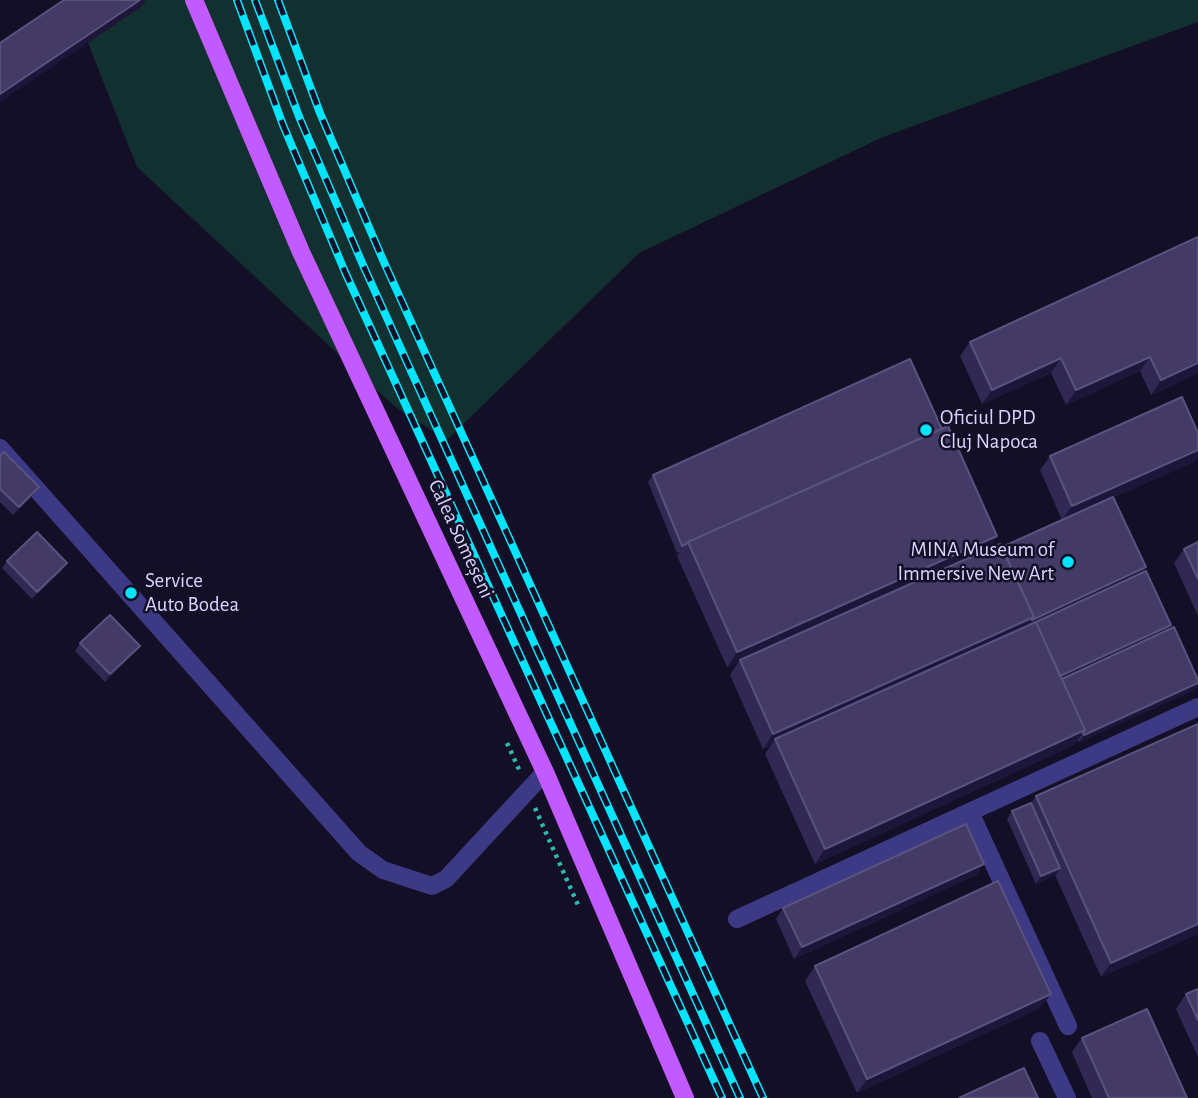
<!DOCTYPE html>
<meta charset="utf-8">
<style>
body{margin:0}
canvas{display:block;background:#130f26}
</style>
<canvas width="1198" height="1098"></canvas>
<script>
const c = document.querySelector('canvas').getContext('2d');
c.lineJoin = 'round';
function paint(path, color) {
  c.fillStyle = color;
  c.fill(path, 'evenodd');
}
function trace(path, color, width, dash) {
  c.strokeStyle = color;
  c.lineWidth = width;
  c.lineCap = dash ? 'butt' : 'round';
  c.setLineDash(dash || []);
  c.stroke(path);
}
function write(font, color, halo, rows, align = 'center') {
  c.font = font + ' "Alegreya Sans",sans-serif';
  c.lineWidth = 5;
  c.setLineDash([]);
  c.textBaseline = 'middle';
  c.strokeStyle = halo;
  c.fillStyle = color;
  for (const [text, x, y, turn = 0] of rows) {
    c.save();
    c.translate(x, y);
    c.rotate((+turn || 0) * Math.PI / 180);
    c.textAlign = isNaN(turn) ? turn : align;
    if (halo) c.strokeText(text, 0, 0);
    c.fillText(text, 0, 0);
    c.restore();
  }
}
paint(new Path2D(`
 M71,0h1127v22l-315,115 -244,116 -192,187 -53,-34 -257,-239z`), '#12302f');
trace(new Path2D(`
 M507,743l14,31
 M535,808l43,97`), '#2fb8b0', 4.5, [3.5, 5]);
trace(new Path2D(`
 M0,448l359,405 24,17 49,16 14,-7 99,-107
 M970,812l98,214
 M737,919l461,-212
 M1040,1041l27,57`), '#3d3a85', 18);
trace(new Path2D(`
 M194,0l107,252 244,520 140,326`), '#c25bff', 18);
const rail = new Path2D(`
 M237,0l46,125 62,147 377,826
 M255,0l45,119 63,146 377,833
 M278,0l42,113 63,147 380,838`);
trace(rail, '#00e5ff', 8);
trace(rail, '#130f26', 5, [16]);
paint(new Path2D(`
 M1198,237v136l-47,22 -11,-24 -74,34 -15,-32 -69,31 -22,-48 10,-14z
 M942,429l55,107 -9,14 14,-3 60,-27 -22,-50 10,-14 144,6 -80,35 32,70 -4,6 25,58 31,49v4l-4,6 -115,52 -1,-2 -4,5 -259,119 -50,-110 6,-9 -8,4 -33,-74 9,-14 -12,6 -50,-111 3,-4 -3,1 -29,-71 5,-7z
 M0,456l39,31 -5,7 -21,21 -13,-13z
 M1198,542v74l-24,-53 10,-14z
 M7,561l55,10 -30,28 -30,-31z
 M80,643l60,3 -6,7 -29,29 -30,-31z
 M1198,724v210l-97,43 -46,-102 -19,9 -29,-65 5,-8 19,-8 5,-7z
 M984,864l-8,11 -182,84 -18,-40 7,-11z
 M815,966l225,42 -183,85 -52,-112z
 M1198,989v68l-22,-48 10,-15z
 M1082,1038l105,60h-95l-20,-46z`), '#312854');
paint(new Path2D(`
 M140,0h6l-5,7 -141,95v-8z
 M1150,357l-10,14 -74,34 10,-15z
 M1061,358l-10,15 -69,31 10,-14z
 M1198,363v10l-47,22 10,-15z
 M1198,450v6l-4,6 -132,58 10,-14z
 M39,487l-5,7 -21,21 6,-8z
 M997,536l-10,15 -260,116 10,-15z
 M67,563l-5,8 -30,28 5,-7z
 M1146,567l-5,8 -114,53 5,-8z
 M1034,617l-11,15 -248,107 -4,6 -8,4 10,-15z
 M1171,625l-5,7 -107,48 -2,-2z
 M140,646l-6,7 -29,29 5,-8z
 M1198,683l-4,7 -115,52 5,-7z
 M1085,730l-11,15 -259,119 10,-15z
 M984,864l-8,11 -182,84 8,-12z
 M1060,868l-5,8 -19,8 5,-8z
 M1198,924v10l-97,43 10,-14z
 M1051,994l-11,14 -183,85 10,-14z`), '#1d163a');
const building = new Path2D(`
 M64,0h76l-140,94v-51z
 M1198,237v126l-37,17 -11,-23 -74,33 -15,-32 -69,32 -22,-48z
 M910,359l32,70 -254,113 -2,2 -4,2 -29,-71z
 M1182,397l16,36v17l-126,56 -22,-50z
 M948,426l49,110 -260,116 -49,-110z
 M4,452l35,35 -20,20 -19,-18v-33z
 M1113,497l33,70 -114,53 2,-3 -32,-70z
 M37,532l30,31 -30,29 -30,-31z
 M1198,542v37l-14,-30z
 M1000,544l34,73 -261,117 -33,-74z
 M1146,571l25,54 -111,51 -24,-54z
 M110,615l30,31 -30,28 -30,-31z
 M1036,622l49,108 -260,119 -50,-110z
 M1174,627l24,53v3l-114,52 -1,-2 2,-3 -23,-51z
 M1198,724v200l-87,39 -75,-167z
 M1031,803l29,65 -19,8 -29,-65z
 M966,824l18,40 -182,83 -19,-39z
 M998,881l53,113 -184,85 -52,-113z
 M1198,989v31l-12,-26z
 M1147,1009l40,89h-78l-27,-60z
 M1024,1068l14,30h-79z`);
paint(building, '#433a66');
trace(building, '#5a527e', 2);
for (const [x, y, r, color] of [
 [926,430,7,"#00e5ff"],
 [1068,562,7,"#00e5ff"],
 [131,593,7,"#00e5ff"]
]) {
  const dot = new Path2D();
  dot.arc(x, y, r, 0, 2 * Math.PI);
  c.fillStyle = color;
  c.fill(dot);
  trace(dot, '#130f26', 2.5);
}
write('21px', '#d9d4ff', '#130f26', [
 ["Oficiul DPD",940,418],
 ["Cluj Napoca",940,442],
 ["MINA Museum of",1054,550,"right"],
 ["Immersive New Art",1054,574,"right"],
 ["Service",145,581],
 ["Auto Bodea",145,605]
], 'left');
write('21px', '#d9d4ff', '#130f26', [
 ["Calea Someșeni",461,539,65]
]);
</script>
